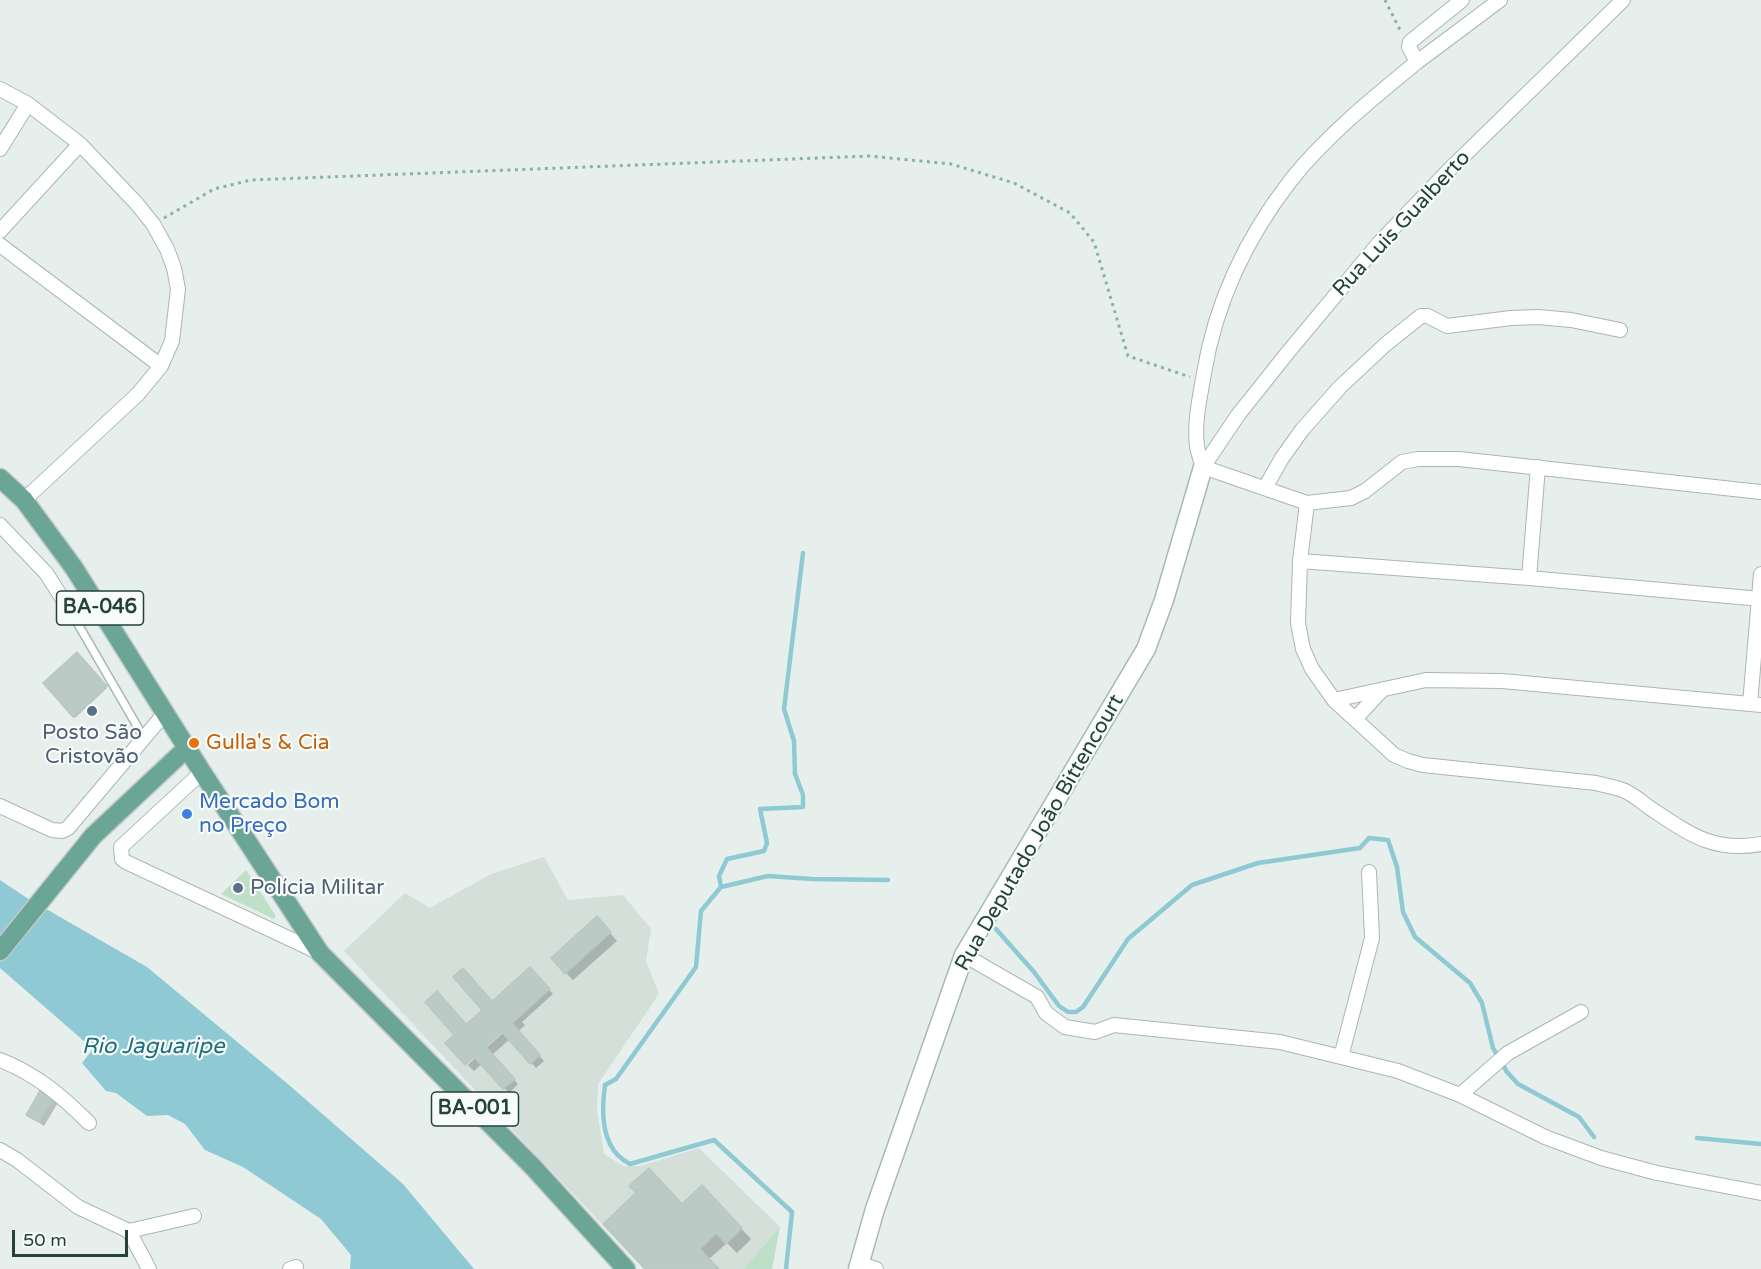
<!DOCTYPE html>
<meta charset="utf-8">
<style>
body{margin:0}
#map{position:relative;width:1761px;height:1269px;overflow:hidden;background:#e6efeb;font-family:"Varela Round",sans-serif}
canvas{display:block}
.scale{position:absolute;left:12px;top:1230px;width:116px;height:27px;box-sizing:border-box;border:3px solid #24423a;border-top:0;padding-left:8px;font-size:18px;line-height:21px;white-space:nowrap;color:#24423a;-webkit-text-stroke:4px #f7fbf9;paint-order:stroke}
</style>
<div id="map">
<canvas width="1761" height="1269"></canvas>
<div class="scale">50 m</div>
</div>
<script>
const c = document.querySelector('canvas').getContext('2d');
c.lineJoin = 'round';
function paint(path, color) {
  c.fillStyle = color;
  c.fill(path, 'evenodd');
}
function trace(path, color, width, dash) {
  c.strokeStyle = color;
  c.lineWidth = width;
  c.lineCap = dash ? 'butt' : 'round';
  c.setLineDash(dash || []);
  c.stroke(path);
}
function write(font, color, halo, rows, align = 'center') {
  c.font = font + ' "Varela Round",sans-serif';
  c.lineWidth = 4.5;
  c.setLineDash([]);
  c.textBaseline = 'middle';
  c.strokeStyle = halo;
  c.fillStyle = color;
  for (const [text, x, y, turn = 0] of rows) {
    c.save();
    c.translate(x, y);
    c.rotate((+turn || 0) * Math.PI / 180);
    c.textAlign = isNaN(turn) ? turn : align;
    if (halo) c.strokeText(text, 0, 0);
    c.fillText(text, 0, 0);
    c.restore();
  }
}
paint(new Path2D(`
 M544,857l24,43 55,-5 28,34 -5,32 13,33 -61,90 -1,26 7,44 19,12h17l59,-18 81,79 -37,42h-99l-300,-318 61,-58 25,15 61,-34z`), '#d4dfda');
paint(new Path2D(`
 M246,870l30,46 -2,3 -53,-25z
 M780,1227l-8,42h-29z`), '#bfe0c8');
paint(new Path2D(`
 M0,880l27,18 120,69 142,118 114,99 71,85h-124l1,-14 -30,-36 -78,-52 -38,-17 -20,-26 -17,-9 -21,1 -31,-23 -10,-2 -24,-28 11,-14 -93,-81z`), '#8ec9d4');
paint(new Path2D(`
 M77,654l30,34 -32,30 -30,-35z
 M604,926l13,15 -44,39 -7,-7z
 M530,969l23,25 -31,28 3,3 -7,7 26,29 -8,7 -26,-29 -18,16 26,29 -9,9 -27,-29 -8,7 -6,-6 8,-8 -49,-55 14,-4 25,28 18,-16 -29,-32 12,-3 25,28zM503,1029v4l-22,20 -2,-2z
 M43,1090l16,11 -15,25 -16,-11z
 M712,1197l39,42 -14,14 -10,-10 -18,16 9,10h-71l36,-64z`), '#0003');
trace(new Path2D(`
 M721,887l-2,-11 8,-17 37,-8 3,-8 -7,-34 43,-2v-12l-8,-21 -1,-33 -10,-32 19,-156
 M996,929l38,43 25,34 9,6h8l7,-5 45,-68 64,-54 66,-22 102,-15 9,-10 19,2 9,27 6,45 12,25 55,46 12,20 11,45 14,24 11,12 61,33 15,20
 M1697,1138l64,6
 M786,1269l6,-57 -78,-72 -84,24c-29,-14 -29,-51 -25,-79l11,-6 80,-112 5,-56 20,-24 47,-11 44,3 76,1`), '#8ec9d4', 4.5);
const building = new Path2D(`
 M77,652l30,34 -34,31 -30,-34z
 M597,916l14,16 -46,42 -14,-16z
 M530,967l20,22 -10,9 -20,-22z
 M463,968l29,33 -10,9 -29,-33z
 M520,976l20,22 -21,19 -20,-22z
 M437,991l29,33 -12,11 -29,-33z
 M499,995l20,22 -54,48 -20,-22z
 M512,1023l28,32 -10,9 -28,-32z
 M486,1047l29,32 -12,10 -29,-32z
 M42,1087l13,8 -16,27 -13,-7z
 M649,1168l33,36 20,-19 40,43 -16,16 -10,-11 -16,16 -57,-63 -7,7 -7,-7z
 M643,1186l57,63 19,20h-74l-42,-45z`);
paint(building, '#bbcac4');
trace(building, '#b8c9c2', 1.5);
const lane = new Path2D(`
 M71,612l73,126`);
const street = new Path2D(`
 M1417,62l83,-62
 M0,89l28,15 52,40 57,60 16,20 14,25 7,19 4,21 -6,52 -11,25 -23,28 -114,106
 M0,149l28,-45
 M0,231l80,-87
 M0,245l161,121
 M1203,467l35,-52 51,-64 90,-108 69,-72 175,-171
 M1203,467l104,36 44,-5 14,-7 37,-29 16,-3h41l302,33
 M1203,467c-2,-6 -5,-14 -6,-21 -3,-24 3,-49 7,-73 12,-72 42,-135 87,-193 35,-44 82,-82 126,-118l-8,-15 1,-5 52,-42
 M1265,488l17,-30 20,-28 38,-43 46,-43 35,-28h7l19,10 64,-8 27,-1 33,3 49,10
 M1307,503l-7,58 -2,62 5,26 9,20 22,31 60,55 14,6 15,4 173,18c10,3 22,4 31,9 8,4 16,11 23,16 38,25 63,45 111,36
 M0,525l46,48 25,39 27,-8
 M1300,561l229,17 232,21
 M1529,578l9,-111
 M1334,700l92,-20 76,1 259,24
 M1750,704l11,-130
 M1355,719l27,-29
 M202,772l-81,75 1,12 4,3 194,91
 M0,806l52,24 10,1 6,-3 97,-115
 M964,955l73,42 9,16 19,14 30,5 19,-7 166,17 118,29 62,24 85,42 56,21 56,15 104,20
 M1341,1057l31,-119 -3,-66
 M0,1060c36,14 62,36 89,63
 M1460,1095l48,-42 73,-41
 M0,1150l17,10 61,47 51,24 20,38
 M129,1231l65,-15
 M860,1264l16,5
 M290,1269l6,-2`);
const secondary = new Path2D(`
 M858,1269l17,-60 89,-254 182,-306 18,-49 39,-133`);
const primary = new Path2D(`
 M0,478l24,22 50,68 128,204 118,181 213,214 93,102
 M0,951l93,-115 95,-89`);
trace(lane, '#a8b8b2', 10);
trace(street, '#a8b8b2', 16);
trace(secondary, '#a4bbb3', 21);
trace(primary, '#c2cac8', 21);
trace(new Path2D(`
 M1385,0l16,32
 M164,218l50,-29 37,-9 619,-24 81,8 63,19 56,30 24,29 34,114 62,21`), '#86b3a5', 3, [3, 4.5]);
trace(lane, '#fff', 7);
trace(street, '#fff', 14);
trace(secondary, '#fff', 18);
trace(primary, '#6aa596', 18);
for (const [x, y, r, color] of [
 [92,711,6,"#5c6f8a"],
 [194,743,6,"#e8710a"],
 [187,814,6,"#3f7fe0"],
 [238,888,6,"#5c6f8a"]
]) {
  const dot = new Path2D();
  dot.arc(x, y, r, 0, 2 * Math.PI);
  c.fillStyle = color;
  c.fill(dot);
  trace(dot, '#f7fbf9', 2);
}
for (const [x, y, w] of [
 [100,608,87],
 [475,1109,87]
]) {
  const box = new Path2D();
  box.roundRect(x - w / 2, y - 17, w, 34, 4.5);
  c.fillStyle = '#f7fbf9';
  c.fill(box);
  trace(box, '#24423a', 1.5);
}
write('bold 20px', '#24423a', null, [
 ["BA-046",100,608],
 ["BA-001",475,1109]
]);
write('21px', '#24423a', '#f7fbf9', [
 ["Rua Luis Gualberto",1402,224,-47],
 ["Rua Deputado João Bittencourt",1040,833,-60]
]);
write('21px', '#4e5e75', '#f7fbf9', [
 ["Posto São",92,733],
 ["Cristovão",92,757],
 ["Polícia Militar",250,888,"left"]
]);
write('21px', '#c56008', '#f7fbf9', [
 ["Gulla's & Cia",206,743]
], 'left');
write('21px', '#366cbe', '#f7fbf9', [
 ["Mercado Bom",199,802],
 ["no Preço",199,826]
], 'left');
write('italic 22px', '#1c6f80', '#f7fbf9', [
 ["Rio Jaguaripe",153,1047]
]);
</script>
